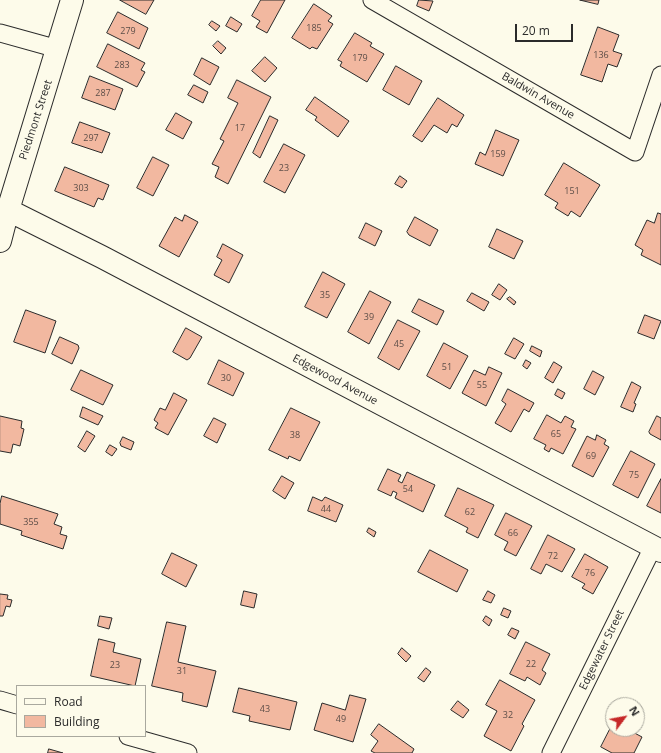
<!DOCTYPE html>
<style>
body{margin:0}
#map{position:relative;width:661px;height:753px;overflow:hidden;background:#fdfbea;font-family:"Open Sans",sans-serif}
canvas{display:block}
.legend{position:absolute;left:16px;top:685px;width:130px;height:52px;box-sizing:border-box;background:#fdfbea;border:1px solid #a9a89e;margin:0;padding:5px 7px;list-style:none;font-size:12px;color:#2b2b2b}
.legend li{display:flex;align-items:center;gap:8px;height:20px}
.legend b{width:20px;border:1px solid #a9a89e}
.north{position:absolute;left:605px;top:697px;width:40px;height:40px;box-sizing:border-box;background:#fdfbea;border:1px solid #a9a89e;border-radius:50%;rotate:58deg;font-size:11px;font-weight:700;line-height:16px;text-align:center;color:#2b2b2b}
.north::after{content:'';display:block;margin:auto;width:14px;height:18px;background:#c62828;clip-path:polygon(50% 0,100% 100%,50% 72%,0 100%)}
.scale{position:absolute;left:515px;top:24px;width:58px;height:18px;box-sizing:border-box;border:2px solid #2b2b2b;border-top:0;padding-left:5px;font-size:12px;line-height:14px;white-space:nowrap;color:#2b2b2b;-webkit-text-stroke:3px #fdfbea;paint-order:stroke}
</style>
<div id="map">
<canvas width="661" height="753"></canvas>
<ul class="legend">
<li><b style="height:5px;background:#fdfbea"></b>Road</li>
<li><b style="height:11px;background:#f2b8a0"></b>Building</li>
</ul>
<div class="north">N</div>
<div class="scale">20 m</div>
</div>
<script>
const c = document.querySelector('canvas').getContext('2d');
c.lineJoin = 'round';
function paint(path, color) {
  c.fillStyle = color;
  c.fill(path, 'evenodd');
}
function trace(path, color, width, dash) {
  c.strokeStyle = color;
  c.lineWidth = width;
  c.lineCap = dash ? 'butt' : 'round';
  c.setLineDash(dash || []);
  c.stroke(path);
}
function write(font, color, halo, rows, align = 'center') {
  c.font = font + ' "Open Sans",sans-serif';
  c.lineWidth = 3;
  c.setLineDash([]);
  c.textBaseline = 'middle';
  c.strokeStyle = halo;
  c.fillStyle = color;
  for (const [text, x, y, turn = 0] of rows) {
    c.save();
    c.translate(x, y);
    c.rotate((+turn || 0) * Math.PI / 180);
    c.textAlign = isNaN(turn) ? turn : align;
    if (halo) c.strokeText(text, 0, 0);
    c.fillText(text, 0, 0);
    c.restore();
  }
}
const building = new Path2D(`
 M120,0h34l-8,14z
 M261,0h24l-18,33 -11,-6 4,-6 -8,-5z
 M419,0l14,1 -4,10 -12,-5z
 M580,0h19l-1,4z
 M314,4l18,12 -4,5 5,3 -16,25 -5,-2 -2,2 -18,-11z
 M118,12l30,16 -9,21 -32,-16z
 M231,17l11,7 -5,8 -11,-6z
 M212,21l8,5 -4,5 -7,-6z
 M598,27l21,8 -6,16 9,3 -5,13 -9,-3 -6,18 -21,-7z
 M355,33l17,10 -2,3 14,8 -17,28 -27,-16 2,-4 -4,-2z
 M218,41l8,7 -5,6 -8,-8z
 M108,44l37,19 -4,7 4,2 -8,15 -40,-20z
 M265,57l12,11 -12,14 -13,-11z
 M202,58l17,9 -9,18 -16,-10z
 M396,66l26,15 -13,24 -26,-15z
 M90,76l33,13 -8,21 -33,-12z
 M237,80l34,17 -43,87 -13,-7 4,-10 -7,-3 12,-23 -4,-2 18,-36 -10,-5z
 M194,85l14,7 -5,11 -15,-8z
 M315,97l34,24 -11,16 -23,-17 2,-3 -11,-7z
 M438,98l26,17 -7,12 -5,-3 -5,9 -13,-8 -12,17 -9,-6z
 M176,113l16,9 -9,17 -17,-9z
 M270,116l8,4 -18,38 -7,-5z
 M80,122l30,11 -8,20 -30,-10z
 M496,130l23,10 -16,36 -28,-12 5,-12 5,3z
 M284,144l21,11 -20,38 -21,-11z
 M153,157l16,8 -16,31 -16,-8z
 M564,163l36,22 -20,32 -9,-6 -3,5 -13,-8 3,-5 -13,-8z
 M65,167l44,18 -6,15 -5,-2 -4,9 -39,-16z
 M400,176l7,5 -5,7 -7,-4z
 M658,213l3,1v51l-20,-10 2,-5 -8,-5 12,-25 7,3z
 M185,215l13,7 -19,35 -20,-11 16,-29 7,4z
 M415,217l23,13 -8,16 -21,-11 -2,-3z
 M366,223l16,8 -7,15 -16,-8z
 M497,229l26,12 -9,18 -25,-12z
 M223,244l20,11 -14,28 -15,-8 8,-15 -5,-3z
 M323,272l22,12 -18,34 -22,-11z
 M499,284l8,6 -7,10 -8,-5z
 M370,291l21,11 -22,42 -21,-12z
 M472,293l17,9 -5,9 -17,-10z
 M510,297l6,5 -2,3 -7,-6z
 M419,299l25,12 -7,14 -25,-13z
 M26,310l30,11 -11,32 -31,-11z
 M645,315l16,6 -7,18 -16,-6z
 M398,320l22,11 -21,39 -21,-12z
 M186,328l16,9 -12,21 -3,2 -14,-8z
 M60,337l18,8 1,3 -7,16 -20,-10z
 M514,338l10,6 -9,15 -10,-5z
 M444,343l24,13 -18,33 -23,-13z
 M532,346l10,5 -2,6 -10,-6z
 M219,360l25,13 -11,23 -25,-12z
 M526,360l5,3 -4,6 -4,-3z
 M554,362l8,5 -9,16 -8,-5z
 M489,367l13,6 -16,33 -24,-13 12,-23 11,5z
 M81,370l32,15 -10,20 -32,-15z
 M593,371l11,6 -9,18 -11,-6z
 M632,382l9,5 -7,16 2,1 -3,8 -12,-5z
 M508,389l26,14 -5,9 -5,-3 -13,23 -16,-9 11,-19 -4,-3z
 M558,389l7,4 -3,6 -7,-4z
 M174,393l13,7 -19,35 -13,-7 3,-5 -4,-3 6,-12 5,2z
 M83,407l20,9 -5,9 -18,-8z
 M291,408l29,14 -20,39 -11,-5 -1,3 -19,-9z
 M547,415l14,8 4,-7 9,5 -3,6 5,2 -13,25 -12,-6 -2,4 -5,-3 2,-4 -12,-6z
 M0,416l22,5 -1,7 3,1 -4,17 -7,-2 -2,9 -11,-2z
 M657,416l4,2v22l-11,-6 -1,-2z
 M214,418l12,6 -9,19 -13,-7z
 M87,431l8,5 -10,16 -7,-5z
 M597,435l9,5 -2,4 5,3 -16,30 -21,-11 15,-30 8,4z
 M123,437l11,5 -3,8 -10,-4 -1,-3z
 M110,445l7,4 -5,7 -6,-4z
 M631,451l24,13 -17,34 -25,-13z
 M388,469l13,6 -3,6 4,2 5,-11 28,13 -12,27 -28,-14 2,-5 -4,-2 -2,5 -13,-6z
 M282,476l12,7 -9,16 -12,-8z
 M661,479v34l-14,-7z
 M458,488l36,17 -16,33 -12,-6 2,-4 -23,-12z
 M2,496l56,18 -4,10 8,3 -2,7 7,2 -4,13 -42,-14 1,-4 -22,-7v-20z
 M313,497l9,4 3,-4 18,8 -7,17 -28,-11z
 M506,513l26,13 -16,30 -12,-6 4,-8 -13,-7z
 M369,528l7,4 -2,5 -7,-5z
 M548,535l27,14 -13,23 -16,-8 -5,10 -10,-5z
 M430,550l38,20 -11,22 -39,-20z
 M172,553l25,12 -11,22 -24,-13z
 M585,554l23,13 -15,27 -11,-6 3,-4 -13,-7z
 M244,591l13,3 -3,14 -13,-3z
 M488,591l7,4 -4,8 -8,-3z
 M0,594l8,1 -1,4 5,1 -2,7 -4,-1 -3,10h-3z
 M504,608l7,3 -3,7 -7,-3z
 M100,616l12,2 -3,11 -11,-3z
 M486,616l6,4 -3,6 -6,-5z
 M167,622l19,4 -8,36 38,9 -9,36 -25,-6 1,-8 -31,-7z
 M512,628l7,3 -4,8 -7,-4z
 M99,639l16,4 -2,9 28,7 -6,27 -44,-10z
 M526,642l24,12 -8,16 4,3 -6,12 -13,-8 -2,4 -15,-7z
 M402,648l9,8 -5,6 -8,-8z
 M426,668l5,4 -7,10 -6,-4z
 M500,680l35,20 -13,24 2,2 -13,25 -27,-15 13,-25 -11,-6z
 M239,688l58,14 -7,28 -41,-9 1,-5 -17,-4z
 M350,695l16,4 -13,43 -39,-12 8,-27 23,7z
 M458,701l11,9 -6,8 -12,-8z
 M613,723v6h14l15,8 -8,16h-22l-11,-6z
 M379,724l35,25 -2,4h-37l-4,-2 7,-10 -7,-6z
 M49,749l14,4h-15z`);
paint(building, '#f2b8a0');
trace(building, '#2b2b2b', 1);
const minor = new Path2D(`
 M372,0l263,152 26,-77
 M0,33l58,16
 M0,700l17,5
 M128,736l60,17
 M551,753l102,-206`);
const tertiary = new Path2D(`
 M8,210l94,47 559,294
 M0,241l8,-31 64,-210`);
trace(minor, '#2b2b2b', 19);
trace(tertiary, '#2b2b2b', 24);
trace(minor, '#fdfbea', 17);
trace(tertiary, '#fdfbea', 22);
write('9px', '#5d4e48', null, [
 ["185",314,28],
 ["279",128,31],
 ["136",601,55],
 ["179",360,58],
 ["283",122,65],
 ["287",103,93],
 ["17",240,128],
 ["297",91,138],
 ["159",498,154],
 ["23",284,168],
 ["303",81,188],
 ["151",572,191],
 ["35",325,295],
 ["39",369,317],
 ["45",399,344],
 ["51",447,367],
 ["30",226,378],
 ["55",482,385],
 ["65",556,434],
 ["38",295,435],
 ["69",591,456],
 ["75",634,475],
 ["54",408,489],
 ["44",326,509],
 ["62",470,512],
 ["355",31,522],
 ["66",513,533],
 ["72",553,556],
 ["76",590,573],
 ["22",531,664],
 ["23",115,665],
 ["31",182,671],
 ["43",265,709],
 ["32",508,715],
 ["49",341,719]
]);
write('11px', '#2b2b2b', '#fdfbea', [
 ["Baldwin Avenue",538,96,30],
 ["Piedmont Street",36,120,-72],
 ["Edgewood Avenue",335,380,28],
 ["Edgewater Street",602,650,-64]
]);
</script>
